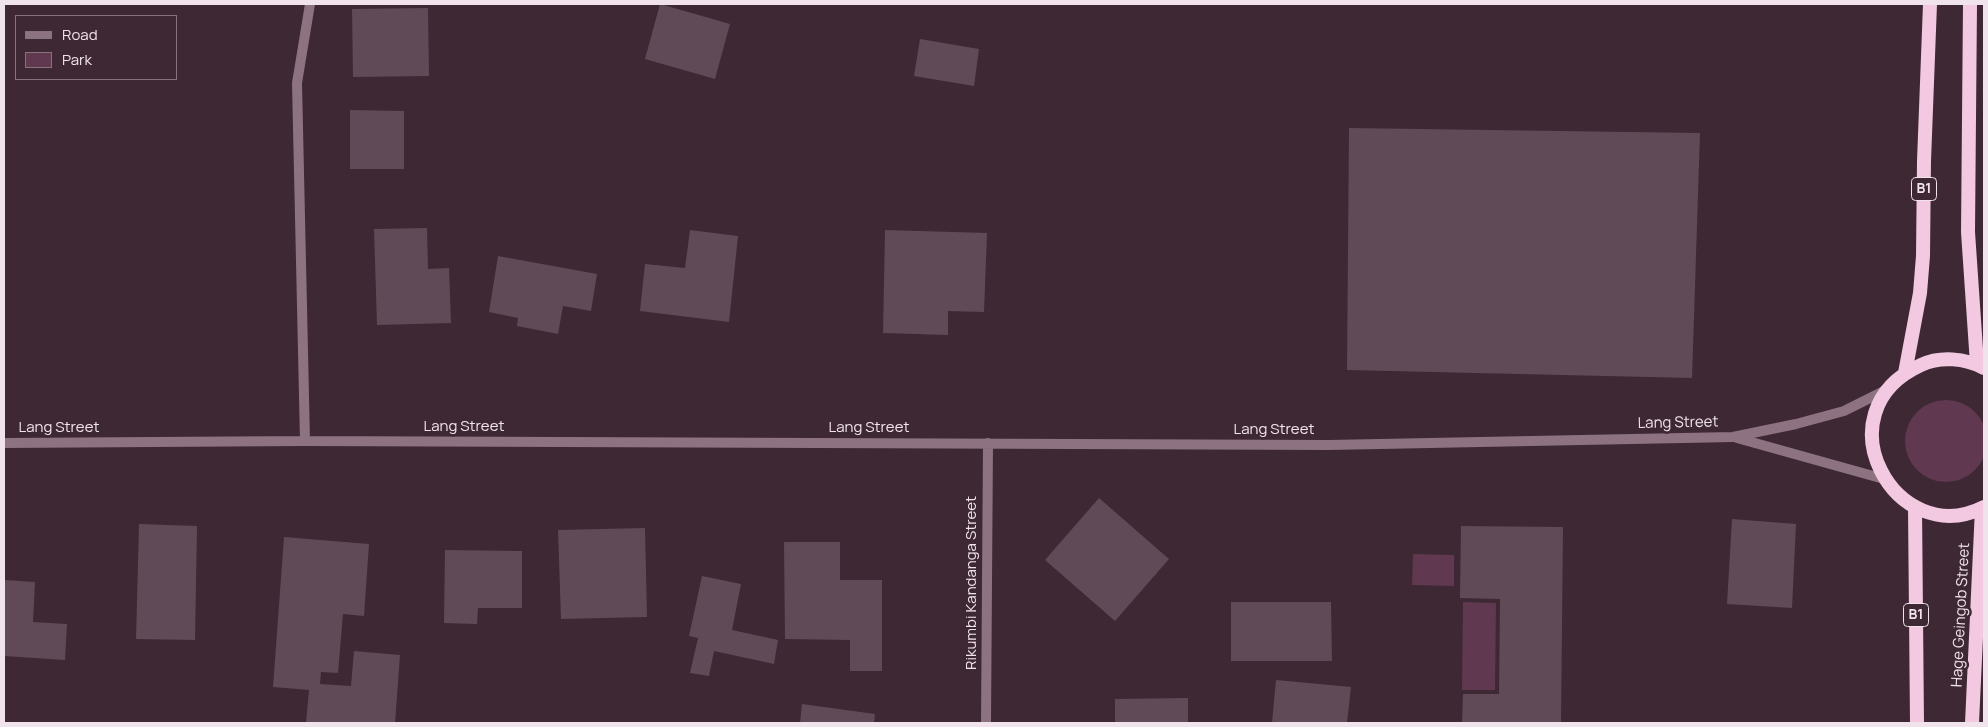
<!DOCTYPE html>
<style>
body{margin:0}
#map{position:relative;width:1988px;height:727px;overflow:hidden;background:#3d2834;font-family:Manrope,sans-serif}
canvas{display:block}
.frame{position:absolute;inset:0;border:5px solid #f1e3eb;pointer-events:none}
.legend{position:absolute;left:15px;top:15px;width:162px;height:65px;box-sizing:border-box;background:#3d2834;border:1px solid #85737d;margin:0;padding:6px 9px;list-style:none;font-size:15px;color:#f1e3eb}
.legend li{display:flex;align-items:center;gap:10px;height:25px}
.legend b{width:25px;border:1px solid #85737d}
</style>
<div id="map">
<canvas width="1988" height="727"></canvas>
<div class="frame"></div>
<ul class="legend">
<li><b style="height:6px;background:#8d7381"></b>Road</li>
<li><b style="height:14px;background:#603850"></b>Park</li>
</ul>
</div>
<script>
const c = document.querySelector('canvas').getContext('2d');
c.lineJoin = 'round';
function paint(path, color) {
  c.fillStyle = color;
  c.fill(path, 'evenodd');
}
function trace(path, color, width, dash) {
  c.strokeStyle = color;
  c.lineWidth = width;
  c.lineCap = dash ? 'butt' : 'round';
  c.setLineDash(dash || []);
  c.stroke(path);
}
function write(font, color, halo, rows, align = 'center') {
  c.font = font + ' Manrope,sans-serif';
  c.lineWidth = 5;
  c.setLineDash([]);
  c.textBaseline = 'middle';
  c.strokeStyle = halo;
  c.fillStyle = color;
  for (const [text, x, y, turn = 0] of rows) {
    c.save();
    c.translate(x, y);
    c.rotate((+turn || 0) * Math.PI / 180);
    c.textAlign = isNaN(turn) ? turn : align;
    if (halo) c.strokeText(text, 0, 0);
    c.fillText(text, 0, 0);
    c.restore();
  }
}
paint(new Path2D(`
 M1905 441a41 41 0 1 1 82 0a41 41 0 1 1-82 0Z
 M1413,554l41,1v31l-42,-1z
 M1463,602l33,1 -1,87h-33z`), '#603850');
paint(new Path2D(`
 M660,4l70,20 -15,55 -70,-20z
 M428,8l1,68 -76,1 -1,-68z
 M920,39l59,10 -5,37 -60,-10z
 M350,110l54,1v58h-54z
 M1349,128l351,5 -8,245 -345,-8z
 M427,228l1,41 21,-1 2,55 -74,2 -3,-96z
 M690,230l48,6 -9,86 -89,-11 5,-47 40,4z
 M885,230l102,3 -3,79 -36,-1v24l-65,-2z
 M498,256l99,18 -6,37 -28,-5 -5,28 -41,-8 1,-8 -29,-6z
 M1099,498l70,61 -54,62 -70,-61z
 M1732,519l64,5 -4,84 -65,-4z
 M139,524l58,2 -2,114 -59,-1z
 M1461,526l102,1 -2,196h-99l1,-29h36l1,-95 -40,-1z
 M645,528l2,89 -86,2 -3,-89z
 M284,537l85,7 -5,72 -21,-2 -5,59 -17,-1 -1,12 31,2 3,-35 46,4 -5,68h-89l3,-33 -36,-3z
 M784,542h56v38h42v91h-32v-31l-65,-1z
 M445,550l77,1v57h-44l-1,16 -33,-1z
 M702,576l39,8 -9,46 46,10 -4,24 -60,-13 -5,25 -19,-3 8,-35 -9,-2z
 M4,580l31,2 -2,40 34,2 -2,36 -61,-4z
 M1231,602h100l1,59h-101z
 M1276,680l75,7 -4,36h-75z
 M1188,698v25h-73v-24z
 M802,704l73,10 -1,9h-74z`), '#614a57');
trace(new Path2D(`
 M1737,438l147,41
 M305,441l-8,-358 13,-79
 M4,443l301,-2 1024,4 404,-8 63,-13 48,-13 42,-21
 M986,723l2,-280`), '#8d7381', 10);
trace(new Path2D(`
 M1970,4l-2,228 9,132
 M1984,368c-19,-10 -44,-12 -63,-3 -103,47 -25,187 63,142
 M1905,373l15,-80 3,-37 1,-95 6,-157
 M1915,507l2,216
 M1972,723l10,-215`), '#f2c9e0', 14);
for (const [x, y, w] of [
 [1924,189,25],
 [1916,615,25]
]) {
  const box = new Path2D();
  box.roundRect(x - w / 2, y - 11.5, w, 23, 4);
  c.fillStyle = '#3d2834';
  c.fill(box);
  trace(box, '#f1e3eb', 1);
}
write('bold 14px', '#f1e3eb', null, [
 ["B1",1924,189],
 ["B1",1916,615]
]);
write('15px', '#f1e3eb', '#3d2834', [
 ["Lang Street",1678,423,-1],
 ["Lang Street",464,427],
 ["Lang Street",59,428],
 ["Lang Street",869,428],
 ["Lang Street",1274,430],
 ["Rikumbi Kandanga Street",972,583,-90],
 ["Hage Geingob Street",1961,615,-87]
]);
</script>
